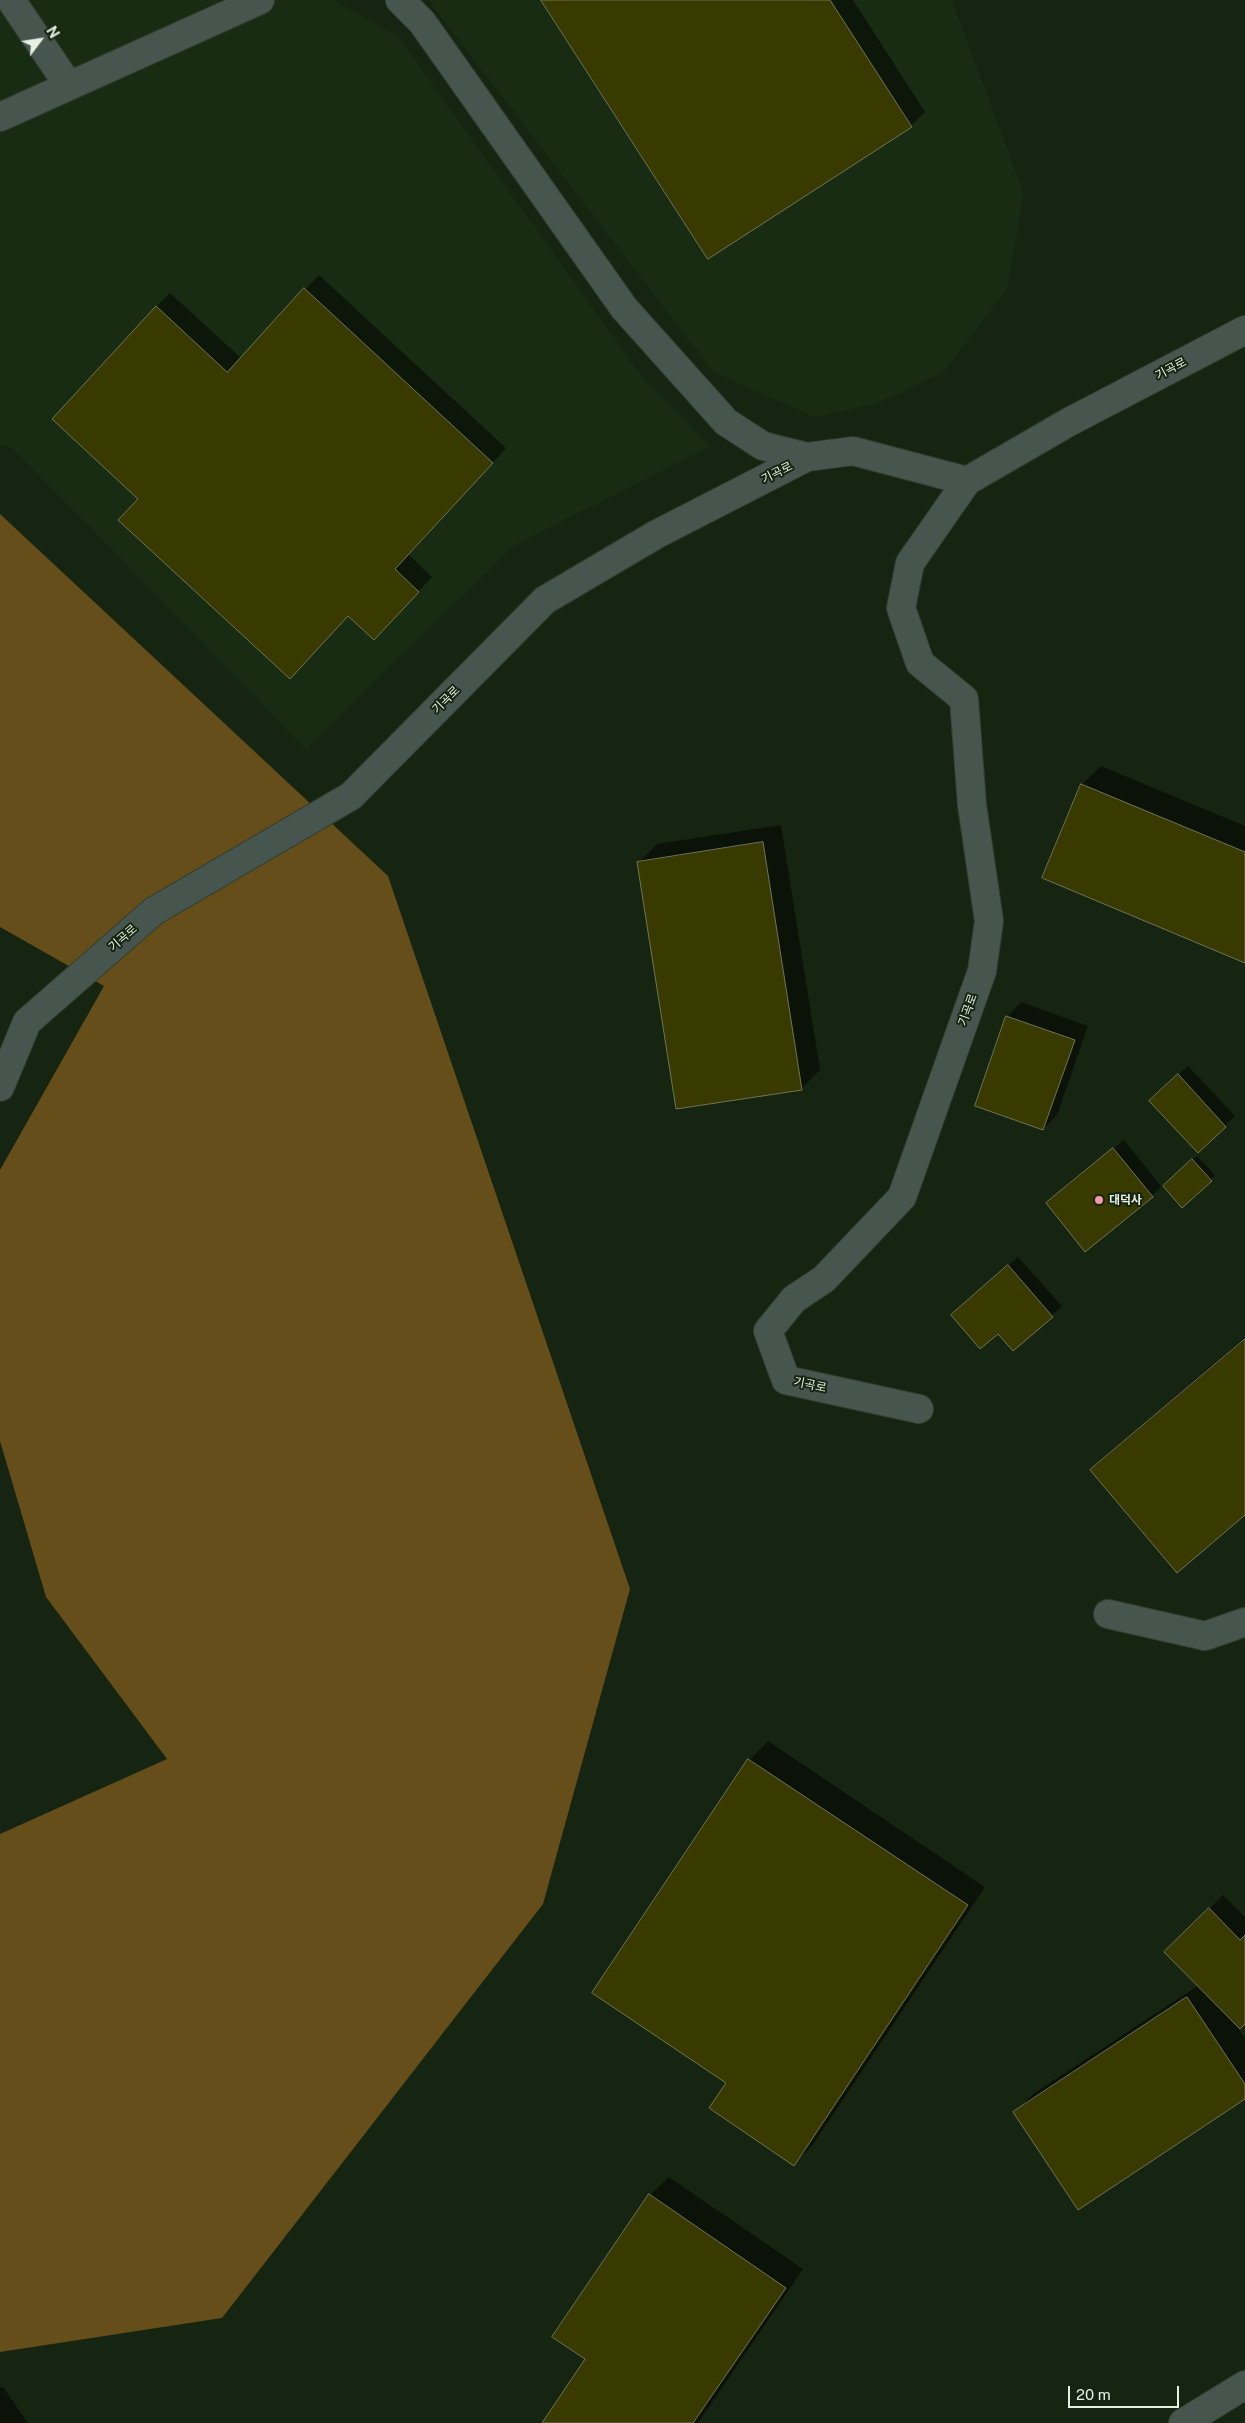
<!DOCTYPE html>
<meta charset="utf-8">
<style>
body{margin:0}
#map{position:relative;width:1245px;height:2423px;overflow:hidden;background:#152511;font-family:"Public Sans",sans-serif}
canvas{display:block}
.north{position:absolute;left:15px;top:15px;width:50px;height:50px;-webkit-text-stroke:4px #152511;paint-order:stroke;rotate:59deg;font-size:14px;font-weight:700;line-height:20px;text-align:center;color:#e5f0e2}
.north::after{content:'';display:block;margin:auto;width:18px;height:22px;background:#e5f0e2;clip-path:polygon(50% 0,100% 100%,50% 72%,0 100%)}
.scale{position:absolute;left:1068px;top:2386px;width:111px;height:22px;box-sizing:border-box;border:2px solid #e5f0e2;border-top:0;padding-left:6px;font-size:15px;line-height:18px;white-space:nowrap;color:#e5f0e2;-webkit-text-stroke:4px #152511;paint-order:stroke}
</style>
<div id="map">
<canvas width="1245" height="2423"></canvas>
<div class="north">N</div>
<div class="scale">20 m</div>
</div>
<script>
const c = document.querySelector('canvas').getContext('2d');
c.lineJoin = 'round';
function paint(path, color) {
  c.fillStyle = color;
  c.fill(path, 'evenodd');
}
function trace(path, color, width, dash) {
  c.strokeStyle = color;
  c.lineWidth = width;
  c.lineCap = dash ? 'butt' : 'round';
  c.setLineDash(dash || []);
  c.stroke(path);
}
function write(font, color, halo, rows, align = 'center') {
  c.font = font + ' "Public Sans","Noto Sans KR",sans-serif';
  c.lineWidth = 4;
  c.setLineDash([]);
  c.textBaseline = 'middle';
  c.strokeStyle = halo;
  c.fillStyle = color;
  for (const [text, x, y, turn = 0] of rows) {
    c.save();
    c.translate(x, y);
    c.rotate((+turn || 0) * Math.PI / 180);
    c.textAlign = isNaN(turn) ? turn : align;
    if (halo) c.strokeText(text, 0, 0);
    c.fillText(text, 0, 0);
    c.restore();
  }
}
paint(new Path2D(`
 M0,0h336l4,4 57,31 244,340 69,71 -198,101 -206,202 -295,-302 -11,-1z
 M428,0h524l72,194 -17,95 -63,83 -65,31 -65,14 -101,-45z`), '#172c12');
paint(new Path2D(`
 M0,514l388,362 242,713 -87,315 -321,414 -222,34v-518l167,-75 -121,-162 -46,-156v-271l104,-184 -104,-59z`), '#654e19');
paint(new Path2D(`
 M542,0h311l72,112 -14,14 -202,131z
 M319,275l187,173 -97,107 23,22 -44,47 -39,-9 -210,-116 17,-192 14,-14 71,65z
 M1101,766l144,60v135l-201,-84 38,-93z
 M781,825l39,245 -19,19 -162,-227 18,-18z
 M1021,1002l67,24 -31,89 -14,14 -36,-112z
 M1188,1066l47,50 -37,35 -38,-60z
 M1124,1140l37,46 -9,10 -105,7z
 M1197,1156l18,19 -32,31 -18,-20z
 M1018,1257l44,49 -49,44 -15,-18 -36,-26z
 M1245,1337v177l-154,-44 19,-18z
 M768,1741l217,146 -173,259 -18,18 -66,-81 -134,-90 155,-233z
 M1223,1895l22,22v106h-10l10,16v59l-230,14 18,-18 166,-109 -33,-33z
 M669,2177l134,92 -105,154h-155l44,-64 -33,-23 96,-141z
 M3,2387l25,36h-28v-35z`), '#0007');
const building = new Path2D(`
 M541,0h289l82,127 -204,132z
 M304,288l189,175 -98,106 24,23 -45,48 -26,-24 -58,63 -172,-159 20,-21 -86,-80 104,-113 71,66z
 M1081,784l164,68v111l-203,-85z
 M763,842l39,248 -126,19 -39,-247z
 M1006,1016l69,24 -32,90 -68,-24z
 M1178,1074l48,53 -28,26 -49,-52z
 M1113,1148l40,49 -68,55 -39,-49z
 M1192,1159l20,22 -30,27 -19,-22z
 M1008,1265l45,52 -40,34 -15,-17 -18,15 -29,-34z
 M1245,1339v176l-68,58 -87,-103z
 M748,1759l220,146 -174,261 -85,-58 17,-25 -134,-90z
 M1209,1908l31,32 5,-5v89l-5,5 -76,-77z
 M1187,1997l58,87v15l-167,111 -65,-98z
 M649,2194l137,94 -93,135h-151l43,-64 -33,-22z`);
paint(building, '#383a00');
trace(building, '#717456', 1);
const minor = new Path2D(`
 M11,0l58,86
 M400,0l22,22 202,286 102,114 37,24 44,11
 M0,117l260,-117
 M0,1087l27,-65 127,-111 197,-115 194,-196 112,-66 150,-77 46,-6 114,30 102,-59 176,-92
 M919,1409l-133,-29 -18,-49 26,-32 30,-20 78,-82 80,-226 7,-50 -17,-116 -8,-106 -44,-36 -19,-55 9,-45 57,-82
 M1108,1614l97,22 40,-14
 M1183,2423l62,-38`);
trace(minor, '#32412e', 30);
trace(minor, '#47554f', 28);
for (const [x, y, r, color] of [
 [1099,1200,5,"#f29ab0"]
]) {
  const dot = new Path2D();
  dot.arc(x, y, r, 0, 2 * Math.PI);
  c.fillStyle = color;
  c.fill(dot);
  trace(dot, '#152511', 2);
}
write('12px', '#e5f0e2', '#152511', [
 ["기곡로",1171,369,-28],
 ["기곡로",777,473,-27],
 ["기곡로",446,700,-45],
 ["기곡로",123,938,-41],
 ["기곡로",968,1010,-70],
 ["기곡로",810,1385,12]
]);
write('bold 12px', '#e5f0e2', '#152511', [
 ["대덕사",1109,1200]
], 'left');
</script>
